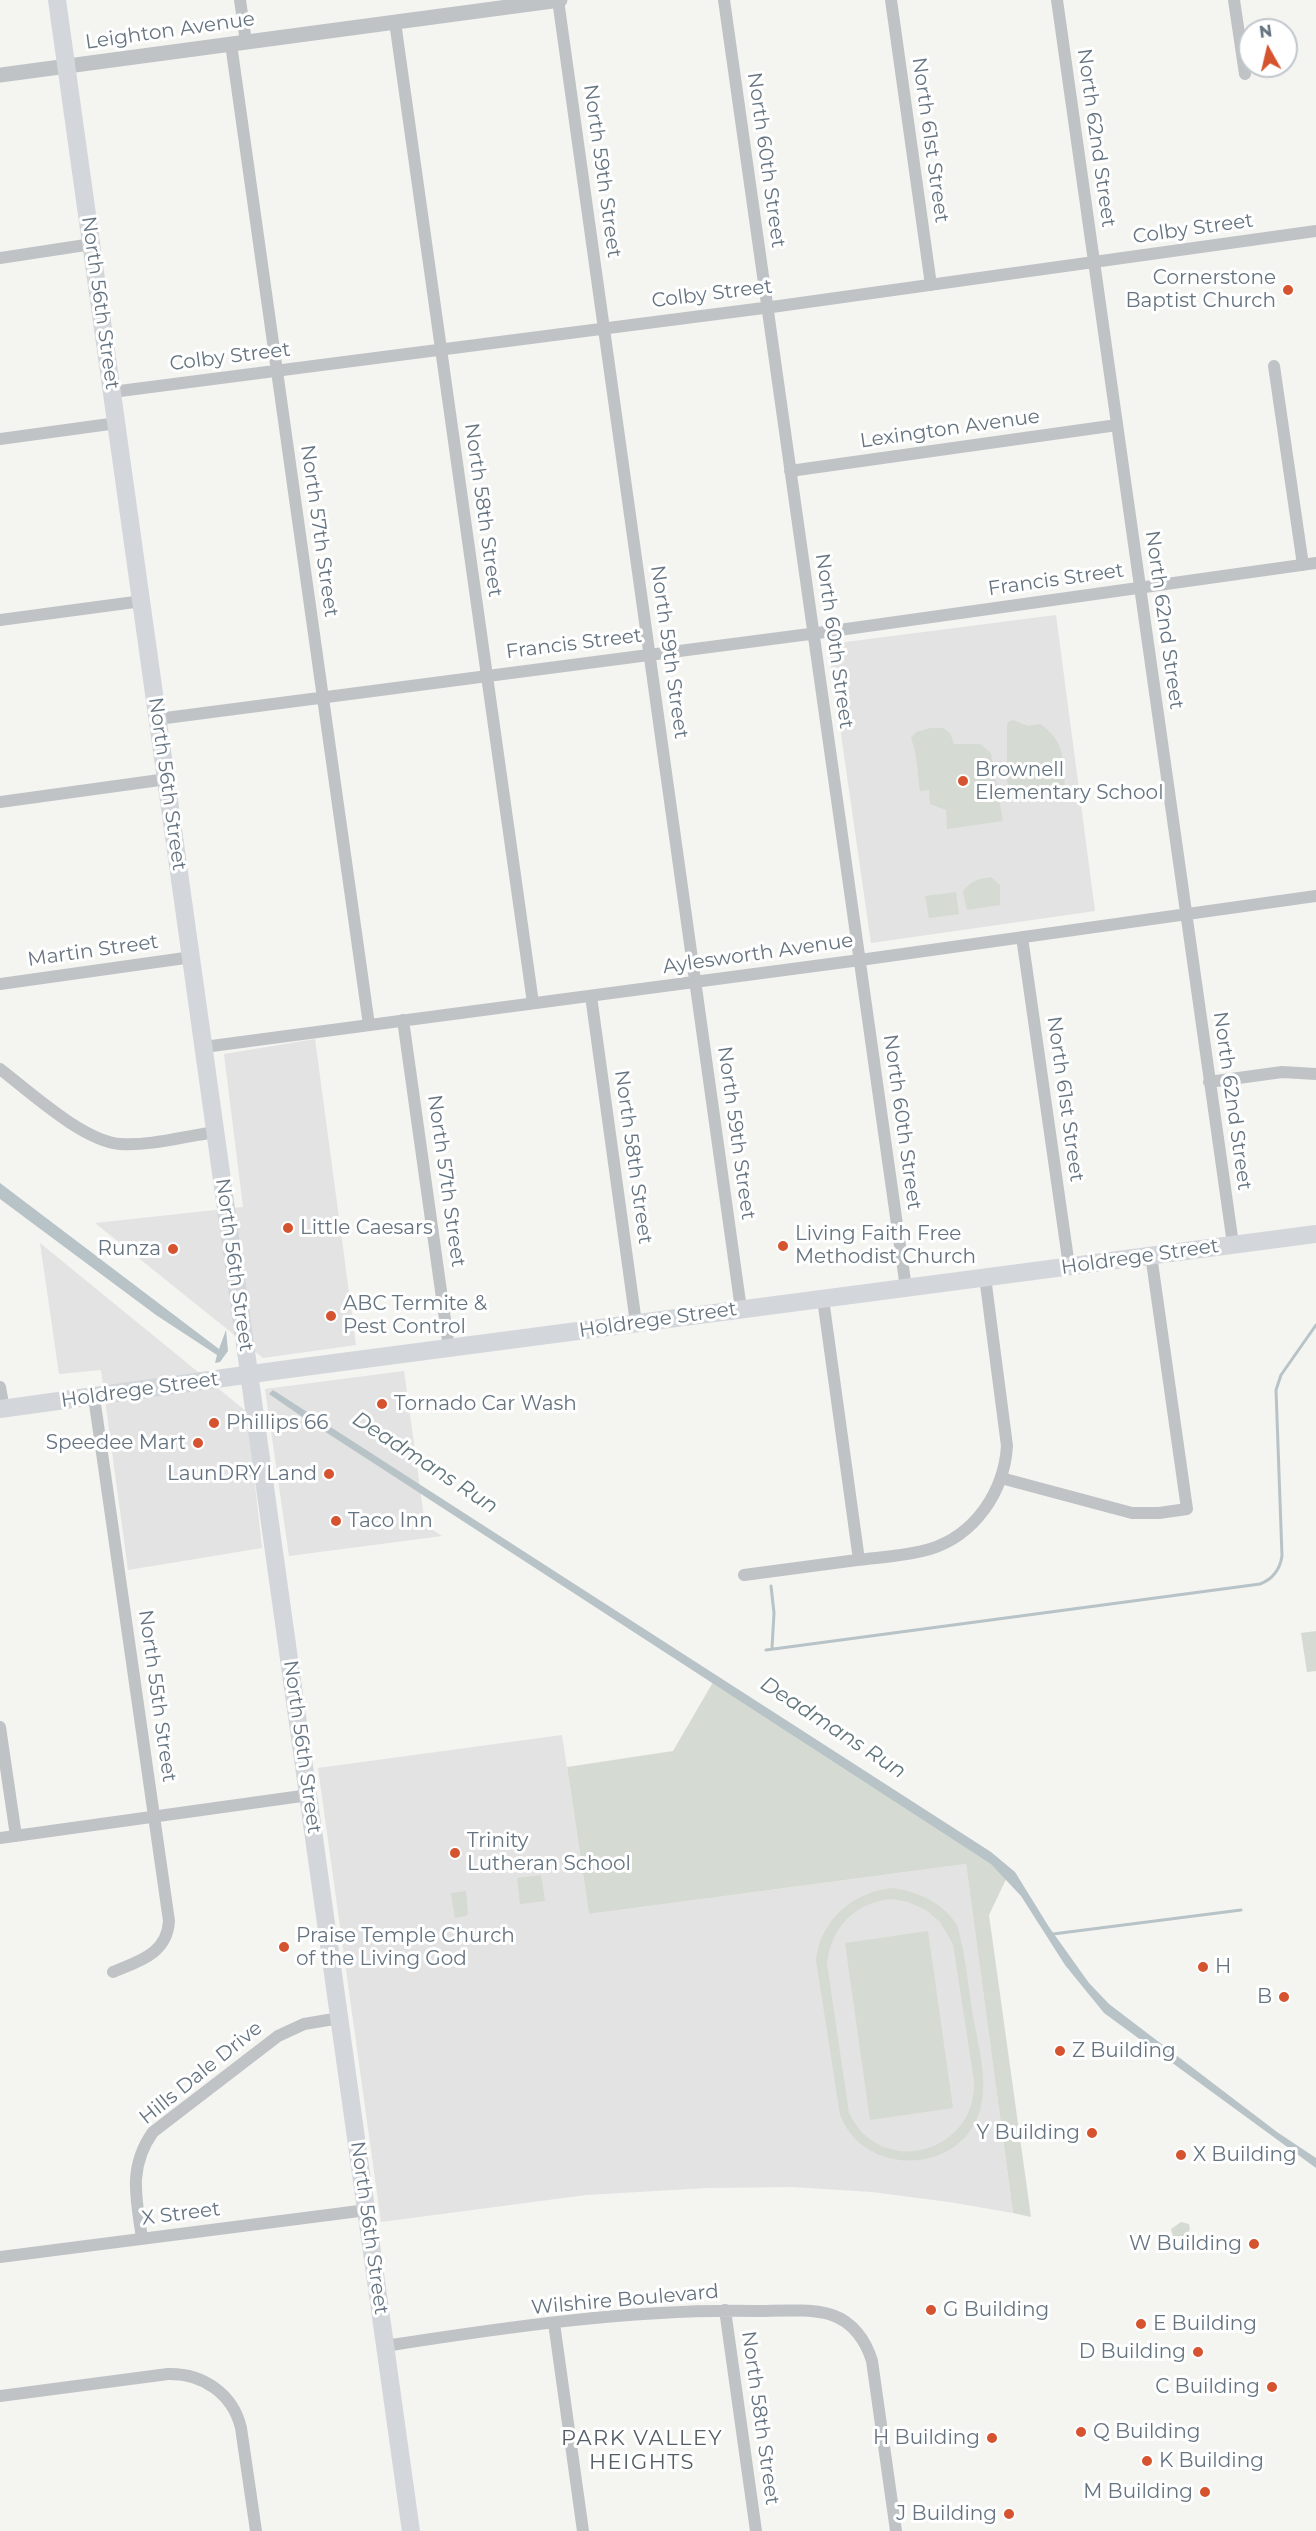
<!DOCTYPE html>
<style>
body{margin:0}
#map{position:relative;width:1316px;height:2531px;overflow:hidden;background:#f4f4f1;font-family:Montserrat,sans-serif}
canvas{display:block}
.north{position:absolute;left:1238px;top:18px;width:60px;height:60px;box-sizing:border-box;background:#fff;border:2px solid #c1c7cc;border-radius:50%;rotate:352deg;font-size:16px;font-weight:700;line-height:24px;text-align:center;color:#657480}
.north::after{content:'';display:block;margin:auto;width:21px;height:27px;background:#d6532f;clip-path:polygon(50% 0,100% 100%,50% 72%,0 100%)}
</style>
<div id="map">
<canvas width="1316" height="2531"></canvas>
<div class="north">N</div>
</div>
<script>
const c = document.querySelector('canvas').getContext('2d');
c.lineJoin = 'round';
function paint(path, color) {
  c.fillStyle = color;
  c.fill(path, 'evenodd');
}
function trace(path, color, width, dash) {
  c.strokeStyle = color;
  c.lineWidth = width;
  c.lineCap = dash ? 'butt' : 'round';
  c.setLineDash(dash || []);
  c.stroke(path);
}
function write(font, color, halo, rows, align = 'center') {
  c.font = font + ' Montserrat,sans-serif';
  c.lineWidth = 6;
  c.setLineDash([]);
  c.textBaseline = 'middle';
  c.strokeStyle = halo;
  c.fillStyle = color;
  for (const [text, x, y, turn = 0] of rows) {
    c.save();
    c.translate(x, y);
    c.rotate((+turn || 0) * Math.PI / 180);
    c.textAlign = isNaN(turn) ? turn : align;
    if (halo) c.strokeText(text, 0, 0);
    c.fillText(text, 0, 0);
    c.restore();
  }
}
paint(new Path2D(`
 M1056,615l39,296 -224,32 -42,-292 9,-8z
 M315,1039l41,306 -93,13 -168,-135 148,-16 -19,-153z
 M40,1243l207,169 15,136 -134,22 -27,-200 -42,4z
 M404,1371l21,154 17,11 -153,20 -24,-167z
 M562,1735l27,179 377,-50 47,349 -64,-11 -77,-10 -80,-5 -85,1 -121,7 -205,27 -63,-454z`), '#e2e3e2');
paint(new Path2D(`
 M1013,720l15,6 12,-2c26,17 24,40 25,68l-26,5 -1,-4 -6,1 1,4 -16,2 -10,-18v-56l1,-4z
 M930,728h13l7,5 4,11h26l11,9 12,68 -56,8 -1,-19 -16,-6 -1,-14 -9,1c-3,-19 -2,-35 -9,-53l5,-6z
 M991,877l9,8v20l-33,5 -4,-18c7,-12 16,-13 28,-15z
 M956,892l3,22 -30,4 -4,-22z
 M1316,1631v40l-9,1 -6,-39z
 M716,1677l294,194 -21,44 42,302 -18,-4 -47,-349 -377,50 -22,-147 106,-16z
 M541,1875l4,26 -25,3 -3,-26z
 M893,1888c26,4 50,15 64,37 8,28 11,57 15,86 5,30 17,68 8,99 -18,64 -115,69 -140,5l-24,-155c5,-41 37,-68 77,-72zM892,1899l16,3 18,8 14,12 13,22 21,137c3,73 -94,98 -125,32l-22,-149c4,-37 28,-62 65,-65z
 M466,1891l2,22 -2,3 -11,2 -4,-25z
 M928,1931l25,177 -83,12 -25,-177z
 M1181,2222l8,2 1,5 -4,7h-13l-2,-7z`), '#d5dbd2');
paint(new Path2D(`
 M0,1183l219,166 7,-19 2,21 -8,11 -5,1 2,-8 -61,-40 -156,-116z
 M273,1390l718,462 24,20 34,55 40,56 20,21 168,128 39,26v10l-212,-155 -39,-48 -44,-69 -30,-32 -690,-448 -32,-22z`), '#b7c3c7');
trace(new Path2D(`
 M771,1586l3,27 -2,35
 M766,1650l494,-66c13,-5 20,-15 22,-28l-6,-166 5,-15 35,-50
 M1053,1934l188,-24`), '#b7c3c7', 3);
trace(new Path2D(`
 M240,0l6,42
 M558,0l183,1309
 M724,0l182,1288
 M891,0l40,285
 M1057,0l176,1244
 M1234,0l11,74
 M395,22l138,981
 M231,44l138,981
 M0,258l92,-14
 M1274,366l29,199
 M112,392l667,-86 537,-75
 M0,439l117,-16
 M790,471l327,-46
 M0,620l142,-19
 M158,719l667,-87 491,-69
 M0,802l167,-23
 M1022,937l47,329
 M0,984l192,-27
 M591,996l45,327
 M403,1020l46,328
 M204,1047l656,-87 456,-64
 M0,1069c30,23 83,72 120,75 31,2 65,-8 96,-12
 M1209,1082l73,-10 34,2
 M823,1299l36,261
 M0,1387l4,22
 M94,1397l75,524c-2,33 -30,40 -56,51
 M1001,1478l131,35h27l28,-4 -36,-254
 M744,1575c37,-5 75,-10 113,-15 24,-3 50,-4 73,-11 45,-14 74,-57 77,-103l-22,-169
 M0,1727l16,109
 M0,1838l309,-43
 M142,2238c-6,-40 -14,-71 11,-106l125,-96 26,-12 36,-6
 M0,2257l367,-47
 M725,2310l31,221
 M554,2323l29,208
 M385,2346c122,-19 246,-37 369,-35 23,0 57,-3 78,4 21,7 34,26 40,46l24,170
 M0,2396l168,-22c35,-1 65,20 73,54l15,103`), '#bfc3c6', 12);
trace(new Path2D(`
 M0,75l560,-75`), '#bfc3c6', 15);
trace(new Path2D(`
 M57,0l354,2531
 M0,1409l281,-39 1035,-136`), '#d3d7db', 18);
for (const [x, y, r, color] of [
 [1288,290,6,"#d6532f"],
 [963,781,6,"#d6532f"],
 [288,1228,6,"#d6532f"],
 [783,1246,6,"#d6532f"],
 [173,1249,6,"#d6532f"],
 [331,1316,6,"#d6532f"],
 [382,1404,6,"#d6532f"],
 [214,1423,6,"#d6532f"],
 [198,1443,6,"#d6532f"],
 [329,1474,6,"#d6532f"],
 [336,1521,6,"#d6532f"],
 [455,1853,6,"#d6532f"],
 [284,1947,6,"#d6532f"],
 [1203,1967,6,"#d6532f"],
 [1284,1997,6,"#d6532f"],
 [1060,2051,6,"#d6532f"],
 [1092,2133,6,"#d6532f"],
 [1181,2155,6,"#d6532f"],
 [1254,2244,6,"#d6532f"],
 [931,2310,6,"#d6532f"],
 [1141,2324,6,"#d6532f"],
 [1198,2352,6,"#d6532f"],
 [1272,2387,6,"#d6532f"],
 [1081,2432,6,"#d6532f"],
 [992,2438,6,"#d6532f"],
 [1147,2461,6,"#d6532f"],
 [1205,2492,6,"#d6532f"],
 [1009,2514,6,"#d6532f"]
]) {
  const dot = new Path2D();
  dot.arc(x, y, r, 0, 2 * Math.PI);
  c.fillStyle = color;
  c.fill(dot);
  trace(dot, '#fff', 2);
}
write('20px', '#657480', '#fff', [
 ["Leighton Avenue",170,31,-8],
 ["North 62nd Street",1096,138,82],
 ["North 61st Street",930,140,82],
 ["North 60th Street",766,160,82],
 ["North 59th Street",602,171,82],
 ["Colby Street",1193,229,-8],
 ["Colby Street",712,294,-7],
 ["North 56th Street",100,303,82],
 ["Colby Street",230,357,-7],
 ["Lexington Avenue",950,429,-8],
 ["North 58th Street",483,510,82],
 ["North 57th Street",319,531,82],
 ["Francis Street",1056,580,-8],
 ["North 62nd Street",1164,620,82],
 ["North 60th Street",834,641,82],
 ["Francis Street",574,644,-7],
 ["North 59th Street",669,652,82],
 ["North 56th Street",167,784,82],
 ["Martin Street",93,951,-8],
 ["Aylesworth Avenue",758,954,-8],
 ["North 61st Street",1065,1099,82],
 ["North 62nd Street",1232,1101,82],
 ["North 60th Street",902,1122,82],
 ["North 59th Street",736,1133,82],
 ["North 58th Street",633,1157,82],
 ["North 57th Street",446,1181,82],
 ["Holdrege Street",1140,1257,-8],
 ["North 56th Street",234,1265,82],
 ["Holdrege Street",658,1320,-8],
 ["Holdrege Street",140,1390,-8],
 ["North 55th Street",157,1696,82],
 ["North 56th Street",302,1747,82],
 ["Hills Dale Drive",201,2073,-39],
 ["X Street",181,2214,-7],
 ["North 56th Street",369,2228,82],
 ["Wilshire Boulevard",625,2300,-5],
 ["North 58th Street",760,2418,82]
]);
write('20px', '#657480', '#fff', [
 ["Cornerstone",1276,278,"right"],
 ["Baptist Church",1276,301,"right"],
 ["Brownell",975,770],
 ["Elementary School",975,793],
 ["Little Caesars",300,1228],
 ["Living Faith Free",795,1234],
 ["Methodist Church",795,1257],
 ["Runza",161,1249,"right"],
 ["ABC Termite &",343,1304],
 ["Pest Control",343,1327],
 ["Tornado Car Wash",394,1404],
 ["Phillips 66",226,1423],
 ["Speedee Mart",186,1443,"right"],
 ["LaunDRY Land",317,1474,"right"],
 ["Taco Inn",348,1521],
 ["Trinity",467,1841],
 ["Lutheran School",467,1864],
 ["Praise Temple Church",296,1936],
 ["of the Living God",296,1959],
 ["H",1215,1967],
 ["B",1272,1997,"right"],
 ["Z Building",1072,2051],
 ["Y Building",1080,2133,"right"],
 ["X Building",1193,2155],
 ["W Building",1242,2244,"right"],
 ["G Building",943,2310],
 ["E Building",1153,2324],
 ["D Building",1186,2352,"right"],
 ["C Building",1260,2387,"right"],
 ["Q Building",1093,2432],
 ["H Building",980,2438,"right"],
 ["K Building",1159,2461],
 ["M Building",1193,2492,"right"],
 ["J Building",997,2514,"right"]
], 'left');
write('italic 21px', '#61767d', '#fff', [
 ["Deadmans Run",425,1463,33],
 ["Deadmans Run",833,1728,33]
]);
c.letterSpacing = '1.5px';
write('21px', '#535d65', '#fff', [
 ["PARK VALLEY",642,2439],
 ["HEIGHTS",642,2463]
]);
c.letterSpacing = '0px';
</script>
